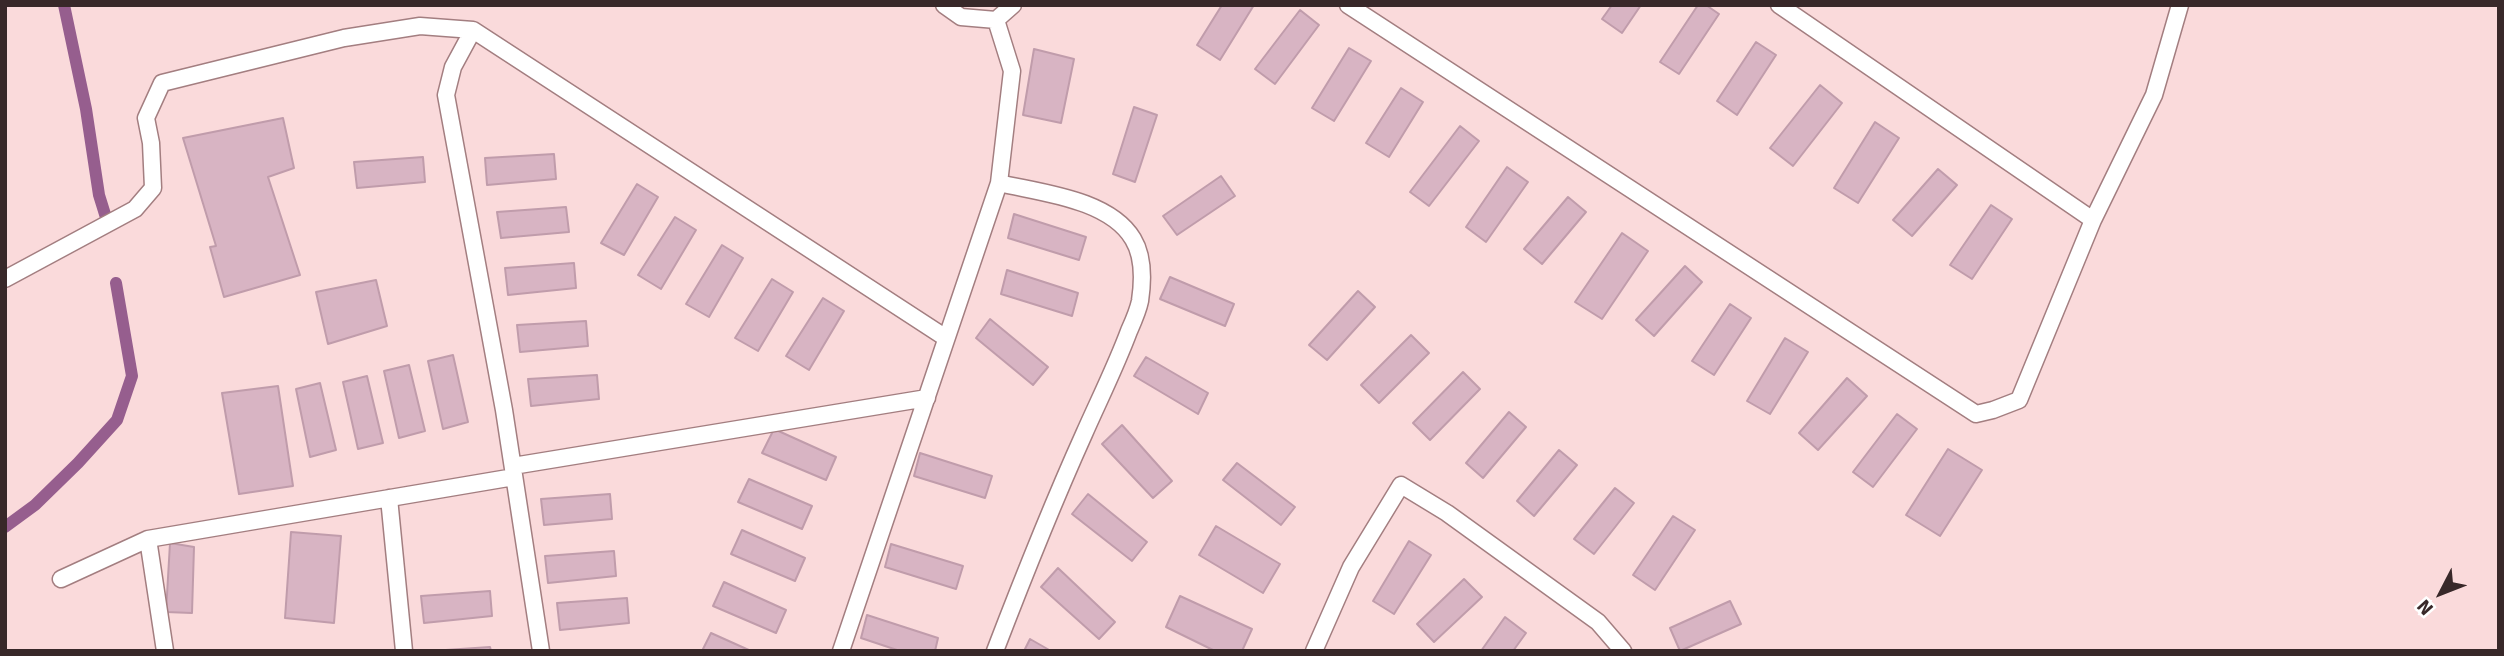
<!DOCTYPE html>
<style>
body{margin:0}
#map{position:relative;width:2504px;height:656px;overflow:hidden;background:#fadadb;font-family:Signika,sans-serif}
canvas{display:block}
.frame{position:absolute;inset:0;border:7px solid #382829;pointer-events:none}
.north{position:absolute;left:2406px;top:558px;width:70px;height:70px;-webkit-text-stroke:5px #fff;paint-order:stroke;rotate:228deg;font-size:19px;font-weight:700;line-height:28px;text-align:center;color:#382829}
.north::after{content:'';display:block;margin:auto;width:24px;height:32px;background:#382829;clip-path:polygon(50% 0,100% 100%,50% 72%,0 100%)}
</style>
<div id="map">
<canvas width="2504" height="656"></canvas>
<div class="frame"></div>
<div class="north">N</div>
</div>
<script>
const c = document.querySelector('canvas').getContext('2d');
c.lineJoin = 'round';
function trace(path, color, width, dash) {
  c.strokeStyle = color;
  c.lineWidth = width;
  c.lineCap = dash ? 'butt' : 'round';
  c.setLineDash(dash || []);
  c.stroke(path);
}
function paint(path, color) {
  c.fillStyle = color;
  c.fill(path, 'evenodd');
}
trace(new Path2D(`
 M64,5l22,104 13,86 9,29
 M5,527l30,-22 43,-42 39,-43 15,-44 -16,-93`), '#965e8e', 12);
const building = new Path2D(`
 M1222,5h32l-34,55 -23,-15z
 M1612,5h29l-19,28 -20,-14z
 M1698,5h8l13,9 -40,60 -19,-12z
 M1300,10l19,15 -44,59 -20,-15z
 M1756,42l20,13 -39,60 -20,-14z
 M1349,48l22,13 -37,60 -22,-13z
 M1034,49l40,10 -13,64 -38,-8z
 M1820,85l22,18 -49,63 -23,-18z
 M1401,88l22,14 -34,55 -23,-14z
 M1134,107l23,8 -22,67 -22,-8z
 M283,118l11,50 -26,9 32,98 -76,22 -14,-50 6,-1 -33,-108z
 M1875,122l24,16 -41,65 -24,-15z
 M1460,126l19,15 -50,65 -19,-14z
 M554,154l2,25 -69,6 -2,-27z
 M423,157l2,25 -68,6 -3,-26z
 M1507,167l21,15 -42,60 -20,-15z
 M1938,169l19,16 -45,51 -19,-16z
 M1221,176l14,20 -58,39 -14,-19z
 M637,184l21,13 -34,58 -23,-12z
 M1568,197l18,15 -44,52 -18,-15z
 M1991,205l21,14 -40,60 -22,-14z
 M566,207l3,25 -68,6 -4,-26z
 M1014,214l72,23 -7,23 -71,-22z
 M675,217l21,13 -35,59 -23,-14z
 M1622,233l26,18 -46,68 -27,-17z
 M722,245l21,13 -34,59 -23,-13z
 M574,263l2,25 -68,7 -3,-27z
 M1685,266l17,16 -48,54 -18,-16z
 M1007,270l71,23 -6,23 -71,-22z
 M1170,277l64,27 -9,22 -65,-27z
 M772,279l21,13 -35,59 -23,-13z
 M376,280l11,46 -59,18 -12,-52z
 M1358,291l17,16 -48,53 -18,-15z
 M823,298l21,13 -35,59 -23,-14z
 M1730,304l21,14 -37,57 -22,-14z
 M990,319l58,48 -15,18 -57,-47z
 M586,321l2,25 -68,6 -3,-27z
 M1411,335l18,18 -50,50 -18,-18z
 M1785,338l23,14 -38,62 -23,-13z
 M453,355l15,67 -25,7 -15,-68z
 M1146,357l62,36 -10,21 -64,-38z
 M409,365l16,66 -26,7 -15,-67z
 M1463,372l17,17 -50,51 -17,-17z
 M597,375l2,24 -68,7 -3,-27z
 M367,376l16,67 -25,6 -15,-67z
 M1847,378l20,18 -49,54 -19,-17z
 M320,383l16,67 -26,7 -14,-68z
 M278,386l15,100 -54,8 -17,-101z
 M1509,412l17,15 -43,51 -17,-15z
 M1897,414l20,15 -44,58 -20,-15z
 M1122,425l50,56 -19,17 -51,-54z
 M774,429l62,28 -10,23 -64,-27z
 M1948,449l34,21 -42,66 -34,-21z
 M1559,450l18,15 -43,51 -17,-15z
 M920,453l72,23 -7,22 -71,-22z
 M1237,463l58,44 -14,18 -58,-45z
 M749,479l63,27 -10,23 -64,-27z
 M1615,488l19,15 -40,51 -20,-15z
 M610,494l2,25 -68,6 -3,-26z
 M1088,494l59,48 -15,19 -60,-47z
 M1673,516l22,14 -40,60 -22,-15z
 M1216,526l64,38 -17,29 -64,-38z
 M742,530l63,28 -10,23 -64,-27z
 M291,532l50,4 -7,87 -49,-5z
 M1409,541l22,14 -37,59 -21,-13z
 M170,543l24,4 -2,66 -26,-1z
 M891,544l72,22 -7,23 -71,-22z
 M614,551l2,25 -68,7 -3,-27z
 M1058,568l57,54 -16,17 -58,-52z
 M1464,579l18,18 -48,45 -17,-18z
 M724,582l62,28 -10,23 -63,-27z
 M490,591l2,25 -68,7 -3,-27z
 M1180,596l72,33 -10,22h-27l-49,-24z
 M627,598l2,25 -69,7 -3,-27z
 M1730,601l11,23 -61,27 -10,-23z
 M867,615l71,23 -3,13h-35l-39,-13z
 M1505,617l21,16 -13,18h-32z
 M711,633l40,18h-49z
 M1030,639l21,12h-27z
 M490,647l1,4h-60z`);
paint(building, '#d8b4c3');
trace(building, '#c09cab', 2);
const lane = new Path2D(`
 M944,5l17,12 35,3 17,-15
 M1348,5l628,409 17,-4 26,-10 74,-180 61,-125 26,-90
 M1779,5l314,215
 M473,30l473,308
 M5,279l130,-70 18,-21 -2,-45 -5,-25 16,-35 182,-45 76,-12 53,4 -20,37 -7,28 58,315 37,241
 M513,466l414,-68
 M389,498l15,153
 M61,579l87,-40
 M165,651l-17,-112 366,-62
 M841,651l158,-468 13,-112 -16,-51
 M995,651c28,-73 57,-146 89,-217 15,-34 32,-68 45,-103 4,-9 9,-20 11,-30 3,-20 4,-44 -7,-62 -24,-40 -92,-46 -134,-56
 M1314,651l37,-84 50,-82 46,28 151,109 25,29`);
trace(lane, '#a37e80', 19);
trace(lane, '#fff', 16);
</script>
